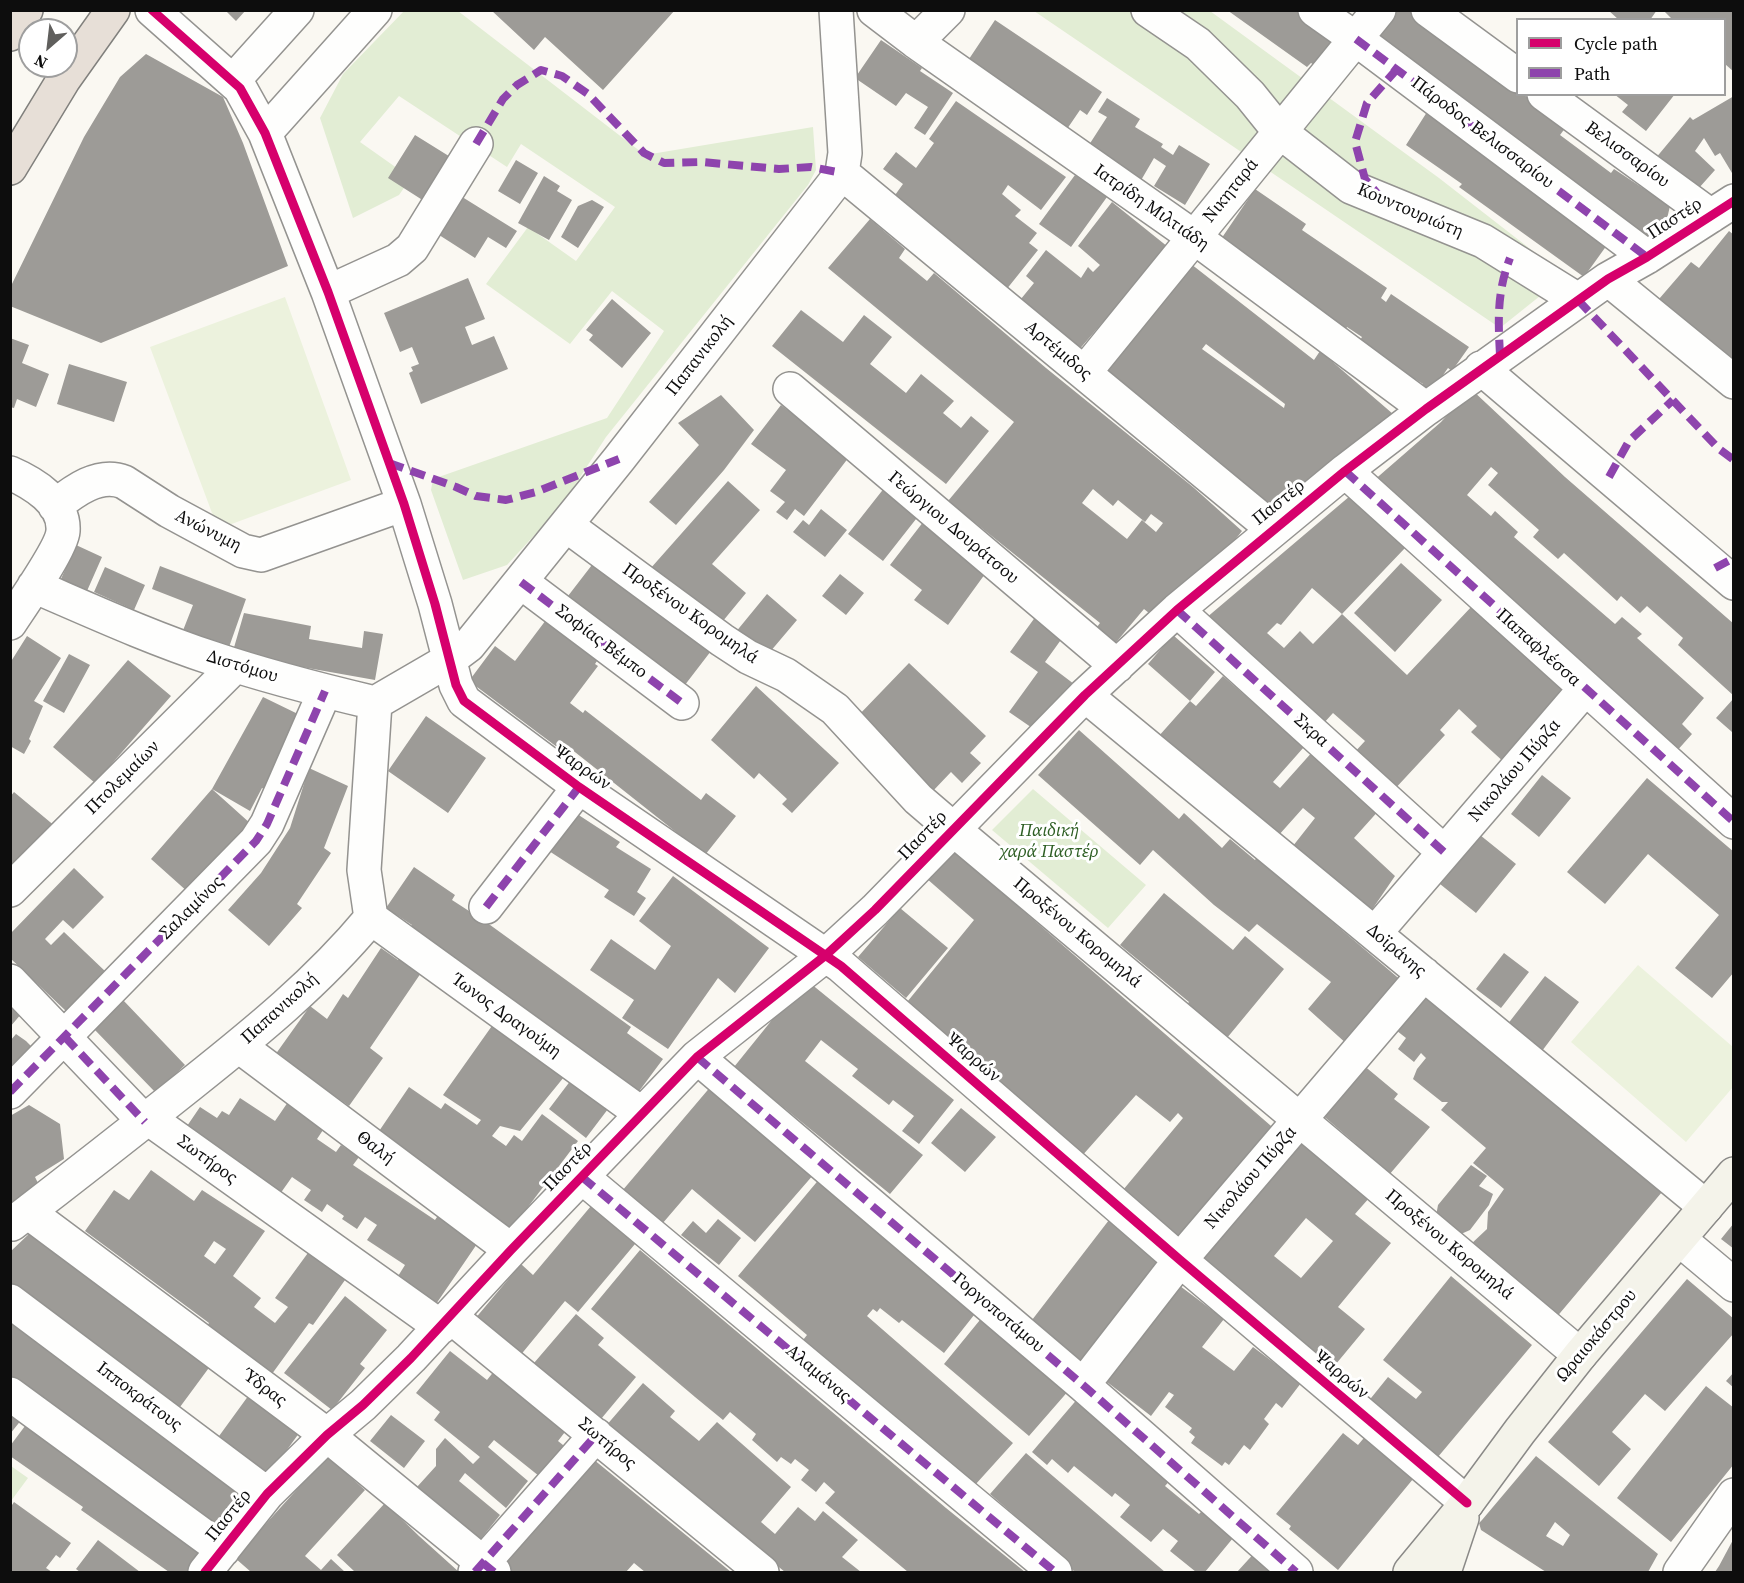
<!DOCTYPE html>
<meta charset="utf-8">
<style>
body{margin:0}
#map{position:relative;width:1744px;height:1583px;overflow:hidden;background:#faf8f2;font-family:"Source Serif 4",serif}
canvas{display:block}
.frame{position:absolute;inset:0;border:12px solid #0d0d0d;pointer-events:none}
.legend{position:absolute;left:1516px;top:18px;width:210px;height:78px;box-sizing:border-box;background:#fff;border:2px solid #9e9e9e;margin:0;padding:8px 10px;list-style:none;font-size:18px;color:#0d0d0d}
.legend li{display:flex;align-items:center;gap:12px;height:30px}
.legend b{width:30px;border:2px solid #9e9e9e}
.north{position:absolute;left:18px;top:18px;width:60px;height:60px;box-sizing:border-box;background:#fff;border:2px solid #9e9e9e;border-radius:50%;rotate:208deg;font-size:16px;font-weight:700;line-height:24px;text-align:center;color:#0d0d0d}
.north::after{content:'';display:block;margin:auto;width:21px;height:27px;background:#605f5d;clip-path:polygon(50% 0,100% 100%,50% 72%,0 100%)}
</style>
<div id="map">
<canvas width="1744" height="1583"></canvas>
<div class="frame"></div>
<ul class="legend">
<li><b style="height:8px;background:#d6006c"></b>Cycle path</li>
<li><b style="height:8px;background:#8e44ad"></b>Path</li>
</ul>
<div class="north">N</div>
</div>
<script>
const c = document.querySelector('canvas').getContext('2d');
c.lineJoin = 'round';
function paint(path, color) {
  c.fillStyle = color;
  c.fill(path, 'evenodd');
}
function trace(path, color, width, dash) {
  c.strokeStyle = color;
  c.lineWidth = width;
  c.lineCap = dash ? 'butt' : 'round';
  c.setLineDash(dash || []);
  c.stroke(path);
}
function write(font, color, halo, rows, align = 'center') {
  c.font = font + ' "Source Serif 4",serif';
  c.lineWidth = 6;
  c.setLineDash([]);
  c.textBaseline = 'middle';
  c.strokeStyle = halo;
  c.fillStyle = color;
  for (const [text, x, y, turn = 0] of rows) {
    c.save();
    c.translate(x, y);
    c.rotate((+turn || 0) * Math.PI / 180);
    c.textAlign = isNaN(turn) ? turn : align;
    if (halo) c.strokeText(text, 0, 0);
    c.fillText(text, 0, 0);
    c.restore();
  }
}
paint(new Path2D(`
 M404,11h54l187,144 168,-28 3,43 -8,15 -202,252 -44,68 -55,60 -44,15 -32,-90 2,-11 174,-61 57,-87 -52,-40 -42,53 -84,-60 42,-57 48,34 39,-54 -94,-63 -14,23 -108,-71 -39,46 51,36 -12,17 -46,23 -33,-100 23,-44z
 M1034,11h176l229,167 126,98 -65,52z
 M1033,789l113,96 -38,43 -116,-98z
 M11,1466l17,12 -17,23z`), '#e2edd4');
paint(new Path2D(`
 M285,297l66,183 -133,49 -68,-182z
 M1638,965l95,82v40l-47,55 -115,-100z`), '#ecf2dd');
paint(new Path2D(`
 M225,10h21l-10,11z
 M491,10h184l-72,80 -58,-53 -11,13z
 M1227,10h70l40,29 -20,28 -6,-4 -4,4z
 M1391,10h18l109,81v3h5l43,33 -6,8 51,38 3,-4 56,37 -4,17 -26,18 -269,-203z
 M1608,10h49l-7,10h-31z
 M1663,10h71v62l-9,-8v-44h-52z
 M995,20l107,72 -15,23 -7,-5 -15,22 -100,-67z
 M881,40l41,28 -2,3 33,22 -28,42 -11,-7 14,-21 -22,-14 -10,13 -41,-28z
 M146,54l77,43 20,46 45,123 -187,77 -91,-37v-18l74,-151 36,-60z
 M1614,94h61l-29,37 -24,-19 6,-7z
 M1734,96v76l-2,1 -12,-20 -5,3 -11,-18 -9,13 20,19 -25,28 -40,-33 40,-48 3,3z
 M1107,98l33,21 -5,8 28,17 -2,3 12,8 6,-10 31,19 -25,41 -31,-19 12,-20 -12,-8 -14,24 -53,-34 20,-31 -9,-5z
 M956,101l110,76 -25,33 -33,-25 -6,9 19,16 -6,6 22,17 -8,10 9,7 -32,40 -116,-88 13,-18 -20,-15 13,-17 20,16 18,-25 -5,-4z
 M1427,112l180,133 -23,32 -125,-90 3,-3 -56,-39z
 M415,135l37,23 -28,43 -36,-23z
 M516,160l22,13 -18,31 -22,-13z
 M1075,175l32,22 -36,50 -32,-23z
 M544,176l16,10 -3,5 15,9 -23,40 -31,-17z
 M1255,189l51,35 -4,6 85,58 -6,10 5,4 5,-8 78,53 -17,24 -4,-3 -19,27 -9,-6 3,-5 -8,-5 -2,4 -56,-38 5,-8 -15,-10 -2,4 -128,-86z
 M459,195l58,36 -11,17 -18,-11 -13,21 -39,-25z
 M592,200l12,7 -26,41 -17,-11 17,-31z
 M1112,202l56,45 -91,105 -61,-47 18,-22 -8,-7 20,-26 35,28 7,-11 5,5 7,-7 -22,-19z
 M870,219l35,30 -6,9 28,23 7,-8 112,95 147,119 49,44 -37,47 -45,44 -16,-13 -31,37 -19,-15 6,-8 -152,-122 66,-79 -186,-154zM1093,489l20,17 5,-6 27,22 6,-8 12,9 -7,9 -14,-12 -15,19 -45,-36z
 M1729,231l5,4v127l-75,-63 32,-37 8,6z
 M1182,257l132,103 6,-9 73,63 -113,99 -107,-90 -69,-53zM1206,344l79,60 -1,4 -82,-59z
 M468,278l17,41 -20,8 7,18 22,-9 14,33 -87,35 -12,-31 4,-2 -2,-4 8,-3 -7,-17 -12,5 -16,-39z
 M612,299l39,34 -29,35 -33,-28 4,-5 -7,-5z
 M801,310l42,32 21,-27 28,22 -22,27 36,29 15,-19 33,27 -11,12 18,15 10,-12 18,15 -43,53 -174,-138z
 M10,338l19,7 -7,18 27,11 -13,33 -19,-8 -3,9 -4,-1z
 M69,364l58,18 -13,40 -57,-18z
 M1471,389l94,88 169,147v72l-56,-51 5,-7 -36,-32 -7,7 -19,-17 -4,5 -53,-48 -6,6 -25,-22 6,-7 -51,-45 10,-12 -7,-6 -24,28 24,21 4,-5 23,21 -4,5 101,87 7,-7 20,17 -5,4 67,60 -22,26 10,10 -17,19 -303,-271 69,-60z
 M721,395l33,35 -30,40 -48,55 -27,-23 50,-57 -21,-22z
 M781,405l68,52 -45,59 -9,-7 -8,11 -11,-8 9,-10 -15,-11 16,-21 -35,-26z
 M728,481l32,29 -48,54 34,29 -28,34 -68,-58z
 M885,487l35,27 -37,47 -35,-27z
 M1350,496l55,52 -63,66 65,61 66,-70 99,86 -66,73 -35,-32 6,-6 -18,-17 -19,21 5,5 -53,57 -40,-37 13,-14 -32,-28 -10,11 -124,-100zM1312,588l30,26 -29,30 -13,-13 -16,17 -17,-15 10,-10 4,2z
 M821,509l26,21 -22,27 -32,-25 10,-12 6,5z
 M927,517l58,57 -37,51 -34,-25 8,-10 -32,-25z
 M76,545l26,12 -19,43 -26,-12z
 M595,561l116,90 -33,43 -110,-98z
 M1401,563l41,37 -47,52 -41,-39z
 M160,566l86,33 -18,51 -46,-17 11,-28 -41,-16z
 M105,567l40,18 -11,25 -40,-18z
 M840,574l24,19 -18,22 -24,-19z
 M767,594l30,26 -33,39 -29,-26z
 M244,613l67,13 -2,13 53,9 2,-17 19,3 -8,46 -90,-16 -52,-13z
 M549,616l52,39 -6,9 3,2 -28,37 13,10 2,-3 116,90 5,-7 30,23 -31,39 -144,-114 -4,6 -88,-66 26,-35 20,15z
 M1036,616l27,21 -18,25 29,22 -36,48 -29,-20 29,-40 -28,-20z
 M1173,635l42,37 -25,29 -42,-37z
 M27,636l34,22 -27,43 9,5 -14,33 2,2 -7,13 -14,-8v-83z
 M69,654l21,11 -26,48 -21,-12z
 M128,660l43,36 -76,87 -42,-36z
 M909,663l77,73 -16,17 11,10 -19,20 -11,-11 -19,20 -76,-74z
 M1223,676l81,71 -31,35 7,6 34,-38 67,58 -27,30 41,38 -26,38 -80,-63 26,-33 -12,-10 -25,28 -86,-74 -3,3 -31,-28 32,-36 6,5z
 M756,686l83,77 -47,50 -10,-9 5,-5 -28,-26 -5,6 -43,-39z
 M263,697l37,18 -29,56 5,3 -9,17 -5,-3 -12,23 -38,-22z
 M1734,698v32l-2,2 -16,-14z
 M426,716l60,42 -38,55 -60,-42z
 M1079,730l100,89 5,-6 38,35 8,-9 25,21 6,-8 33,28 -5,5 114,97 -55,63 -40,-36 23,-27 -74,-58 -8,8 -35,-27 -61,-55 -13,15 -102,-90z
 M309,768l39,18 -24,62 7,5 -34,51 5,4 -33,38 -41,-36 33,-37 29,-45z
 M1542,775l29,23 -32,39 -28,-23z
 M1647,778l87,74v120l-22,26 -37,-30 44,-53 -71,-61 -43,50 -38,-32z
 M212,789l39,35 -62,69 -38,-34z
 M14,792l42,35 -46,45v-75z
 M574,812l46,30 -4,5 35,22 -14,23 9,6 -12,18 -30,-19 5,-7 -60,-39z
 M1480,835l36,29 -40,49 -36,-29z
 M952,849l326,283 -97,111 -58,-53 60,-72 -5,-5 -8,9 -34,-27 -55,62 -178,-150 71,-87 -48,-42z
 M414,867l41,28 -3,5 34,22 145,105 -4,6 36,26 -26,35 -229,-163 4,-6 -26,-17z
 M74,868l30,29 -31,32 -10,-9 -18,19 6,6 13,-13 42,40 -39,40 -57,-54v-24z
 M673,876l96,72 -34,45 -17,-15 -50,71 -46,-31 12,-18 -44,-30 21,-31 44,31 16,-24 -32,-25z
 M1164,893l69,57 12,-14 39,33 -62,75 -40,-34 7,-8 -69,-57z
 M900,908l48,40 -42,50 -48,-41z
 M381,948l17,12 3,-4 22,14 -53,78 13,10 -34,48 -34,-24 -6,8 -39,-28 40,-56 17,13 16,-25 5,4z
 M1504,953l25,19 -28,36 -25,-19z
 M1545,976l34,26 -37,49 -35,-26z
 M805,979l149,121 -35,44 -17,-13 12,-15 -21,-16 -4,5 -37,-29 6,-7 -37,-29 -16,21 118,94 -33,39 -156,-127z
 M1420,993l242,199 -107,127 -85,-74 17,-16 1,-17 16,-23 -31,-26 13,-15 -45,-38 7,-8h-6l-29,-23 4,-10 9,-11 -5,-5 -7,9 -16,-13 8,-11 -14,-11z
 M123,1000l62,65 -29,28 -63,-65z
 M10,1003l12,10 -12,14z
 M494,1023l70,54 -44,54 -20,-5 -8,10 14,10 8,-11 8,6 20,-27 36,27 -72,95 -133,-96 36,-53 32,22 4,-6 32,22 4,-5 -38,-25z
 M16,1034l10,7 14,14 -30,28v-42z
 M1362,1064l36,30 -4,5 36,28 -47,55 -36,-29 9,-9 -36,-31z
 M571,1080l37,29 -22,29 -37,-29z
 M712,1085l102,89 -59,68 -63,-53 -36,42 -34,-40z
 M240,1098l35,23 13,-19 37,25 -8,12 19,13 5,-7 18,12 -6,8 82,55 4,-6 40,27 -45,66 -39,-26 10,-16 -38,-25 10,-15 -12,-8 -8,12 -15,-10 2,-3 -17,-12 -5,8 -18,-12 7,-10 -19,-13 -12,17 -95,-65 15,-22 17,11 5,-7 7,4z
 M29,1105l31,19 4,35 -29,18 6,12 -31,18v-91z
 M961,1108l35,29 -31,35 -34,-29z
 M1301,1140l69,57 -15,17 36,29 -53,64 27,22 -34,41 -130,-108zM1306,1218l27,23 -32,37 -27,-22z
 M1471,1165l16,11 -8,10 14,8 -4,11 -19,25 -9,4 -25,-18 2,-11z
 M151,1170l43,31 8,-11 63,41 -32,45 28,22 -7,9 21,16 13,-16 -13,-9 38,-52 37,27 -37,52 -4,-2 -40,55 -65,-48 5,-7 -124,-92 29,-41 15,10zM214,1241l12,8 -11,15 -11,-8z
 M821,1177l157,133 -34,43 -42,-33 -3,3 -19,-15 -3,4 -4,-3 -6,7 146,127 -38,42 -172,-145 4,-5 -69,-59z
 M591,1206l44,38 -57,68 -13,-11 -46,56 -45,-37 47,-56 12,11z
 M718,1219l23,19 -22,27 -38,-30 12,-14 13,12z
 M1109,1220l53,46 -77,102 -53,-48z
 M1734,1223v26l-13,-10z
 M31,1232l180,133 -31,42 -170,-116v-39z
 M640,1250l306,258 79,64h-117l-83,-69 10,-11 -11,-10 -8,10 -15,-12 8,-10 -14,-11 -4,5 -10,-7 -4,5 -25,-22 4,-6 -26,-22 -7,8 -28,-23 -104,-88z
 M1451,1276l81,69 -100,119 -69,-56 25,-31 28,22 6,-7 -39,-32z
 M1687,1279l47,40v14l-69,78 -20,-17 -33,38 19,17 -32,37 -51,-44z
 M1180,1286l44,33 -22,28 32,24 19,-24 48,36 -19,25 -6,-5 -12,16 5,5 -19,26 -6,-5 -15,20 -4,-3 -3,4 -31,-23 4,-6 -6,-5 3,-4 -27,-21 9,-12 -5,-3 -18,24 -44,-34z
 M345,1296l42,34 -27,34 5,4 -33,42 -48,-37z
 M576,1314l28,24 -6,7 38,32 -35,42 -67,-56z
 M984,1315l86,74 -41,47 -85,-72z
 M10,1320l240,171 -32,46 -208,-156z
 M450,1351l37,29 8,-10 73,58 -10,13 10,8 -24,31 -50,-40 -6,7 40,34 -22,27 -41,-35 -6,8 41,34 -20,25 -63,-53 19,-21v-17l9,-11 28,26 7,-7 -46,-37 6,-8 -24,-19z
 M1734,1372v16l-8,-7z
 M643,1383l32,28 -5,6 29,24 18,-19 74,65 -30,35 14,12 23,-27 17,14 8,-10 35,29 -16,17 19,15h-76l-180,-145z
 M1706,1386l28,22v56l-63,78 -54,-44z
 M254,1388l51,37 -40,55 -51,-37z
 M1079,1397l95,79 -9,10 34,28 8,-8 31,26 -33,40h-9l-26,-21 8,-10 -15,-12 -12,13 -31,-25 10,-12 -15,-12 -3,4 -38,-31 -6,7 -16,-14 -5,6 -15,-13z
 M10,1411l12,8 -12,15z
 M391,1415l34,26 -21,27 -34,-27z
 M28,1422l179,123 -20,27h-18l-88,-62 2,-3 -73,-51v-10z
 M1343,1433l15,12 10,-12 50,40 -80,97 -49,-41 2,-3 -15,-12z
 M1026,1453l139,119h-90l-56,-48 2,-3 -31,-27z
 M327,1456l38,34 -60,66 16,14 10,-11 14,13h-94l-16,-14z
 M1536,1456l122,98 -10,18h-102l-65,-42 -2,-7 3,-3zM1555,1522l15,13 -7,11 -17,-10z
 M593,1459l138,113h-86l-11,-9 -8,9h-114l-8,-6z
 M14,1502l57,41 -11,15 -4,-3 -10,13 6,4h-42v-64z
 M385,1503l34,33 40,36h-104l-18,-17z
 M1734,1538v34h-19l4,-6z
 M98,1540l42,32h-60l-4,-3z
 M1258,1549l27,23h-48z`), '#9d9b97');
const street = new Path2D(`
 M152,10l88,78 25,45 63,159 76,212 31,100 21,81 8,16 115,86 262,179 339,294 287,243
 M874,10l42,32 278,195 232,172
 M1148,10l50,34 52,51 29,36 72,56 132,54 95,59
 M1315,10l41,29 291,218
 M1428,10l90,66
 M916,42l32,-32
 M233,81l64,-71
 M1544,94l167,122
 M265,133l110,-123
 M842,173l431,356
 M1608,279l126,103
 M328,292l70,-32 14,-12 64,-104
 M1481,368l253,215
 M1084,373l295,-363
 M790,389l327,277
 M1345,471l389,351
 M10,473c23,10 55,29 53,58 -1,17 -42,75 -53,92
 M55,506c19,-15 44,-34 69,-24l45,29 74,40 18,4 143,-51
 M566,525l156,115 26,17 38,18 49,34 83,90 35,30 627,526
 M521,582l161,121
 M34,586c58,25 117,52 178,72 53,18 108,32 163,45l74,-43 20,-15 150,-186 223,-286 3,-20 -9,-143
 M1177,610l267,242
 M1085,695l621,512
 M10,890l225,-224
 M486,907l93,-120
 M371,918l271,196
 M371,918l-7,-48 11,-167
 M1375,933l209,-243
 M10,981l135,141
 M239,1046l272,204
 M697,1057l386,328 213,187
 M10,1092l246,-251 11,-17 58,-133
 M148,1118l293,209
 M582,1177l473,395
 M28,1212l299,223 167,137
 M12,1224c60,-46 120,-93 179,-140 64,-51 127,-102 180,-166
 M1679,1239l55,46
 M10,1301l257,193
 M451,1317l311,255
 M1083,1385l97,-125 244,-286
 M10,1394l213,156
 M205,1572l62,-78 60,-59 36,-30 48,-47 100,-108 186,-193 129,-102 49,-45 210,-215 92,-85 168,-139 81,-62 182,-130 39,-22 87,-56
 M475,1572l121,-137
 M1680,1572l54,-77`);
const secondary = new Path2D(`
 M1410,1572l57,-69 53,-72 60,-76 154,-181
 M1444,1572l18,-54`);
const highway = new Path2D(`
 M10,34l16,-24
 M10,168l54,-89 49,-69`);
trace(street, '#949390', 36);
trace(secondary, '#8a8987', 36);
trace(highway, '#81807d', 36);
trace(street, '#fefefd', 33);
trace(secondary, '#f4f3ea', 33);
trace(highway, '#e7dfd7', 33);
trace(new Path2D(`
 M1356,39l291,218
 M476,144l27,-45 14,-14 24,-15 21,6 26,18 56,59 20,10 38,-1 77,7 32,-2 31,6
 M1383,200l-18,-21 -10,-37 12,-39 30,-34
 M1578,300l141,149 15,11
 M1500,355c-2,-36 -3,-63 10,-97
 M389,463l67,24 20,9 30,4 30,-8 83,-33
 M1345,471l389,351
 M1609,477l20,-36 44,-41
 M1715,568l19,-10
 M521,582l161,121
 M1177,610l267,242
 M486,907l93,-120
 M65,1037l80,85
 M697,1057l386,328 213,187
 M10,1092l246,-251 11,-17 58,-133
 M582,1177l473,395
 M483,1563l11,9
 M475,1572l121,-137`), '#8e44ad', 8, [15, 8]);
trace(new Path2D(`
 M152,10l88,78 25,45 63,159 76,212 31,100 21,81 8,16 115,86 262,179 339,294 287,243
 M205,1572l62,-78 60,-59 36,-30 48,-47 100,-108 186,-193 129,-102 49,-45 210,-215 92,-85 168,-139 81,-62 182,-130 39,-22 87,-56`), '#d6006c', 9);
write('18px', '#0d0d0d', '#fff', [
 ["Πάροδος Βελισσαρίου",1482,133,37],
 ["Βελισσαρίου",1627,155,36],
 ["Νικηταρά",1231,191,-51],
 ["Ιατρίδη Μιλτιάδη",1151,208,35],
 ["Κουντουριώτη",1410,211,23],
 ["Παστέρ",1675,219,-33],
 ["Αρτέμιδος",1058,351,40],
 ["Παπανικολή",700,356,-52],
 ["Παστέρ",1279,503,-39],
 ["Γεώργιου Δουράτσου",953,528,40],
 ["Ανώνυμη",208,531,27],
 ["Προξένου Κορομηλά",690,614,35],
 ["Σοφίας Βέμπο",601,642,37],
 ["Παπαφλέσσα",1538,648,42],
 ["Διστόμου",242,667,17],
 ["Σκρα",1311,731,42],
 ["Ψαρρών",582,768,35],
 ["Νικολάου Πύρζα",1515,771,-49],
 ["Πτολεμαίων",123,778,-45],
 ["Παστέρ",923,836,-46],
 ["Σαλαμίνος",192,908,-45],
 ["Προξένου Κορομηλά",1077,933,40],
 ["Δοϊράνης",1396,951,40],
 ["Παπανικολή",280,1009,-42],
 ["Ίωνος Δραγούμη",506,1016,36],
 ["Ψαρρών",973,1058,41],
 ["Θαλή",375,1148,37],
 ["Σωτήρος",207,1160,36],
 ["Παστέρ",568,1167,-46],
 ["Νικολάου Πύρζα",1251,1178,-49],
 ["Προξένου Κορομηλά",1449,1245,40],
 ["Γοργοποτάμου",998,1313,40],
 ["Ωραιοκάστρου",1597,1336,-50],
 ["Αλαμάνας",818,1374,40],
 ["Ψαρρών",1341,1375,40],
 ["Ύδρας",264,1388,37],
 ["Ιπποκράτους",139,1397,37],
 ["Σωτήρος",607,1444,40],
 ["Παστέρ",229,1516,-51]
]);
write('italic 18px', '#2d5e23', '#fff', [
 ["Παιδική",1049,831],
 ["χαρά Παστέρ",1049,852]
]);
</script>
